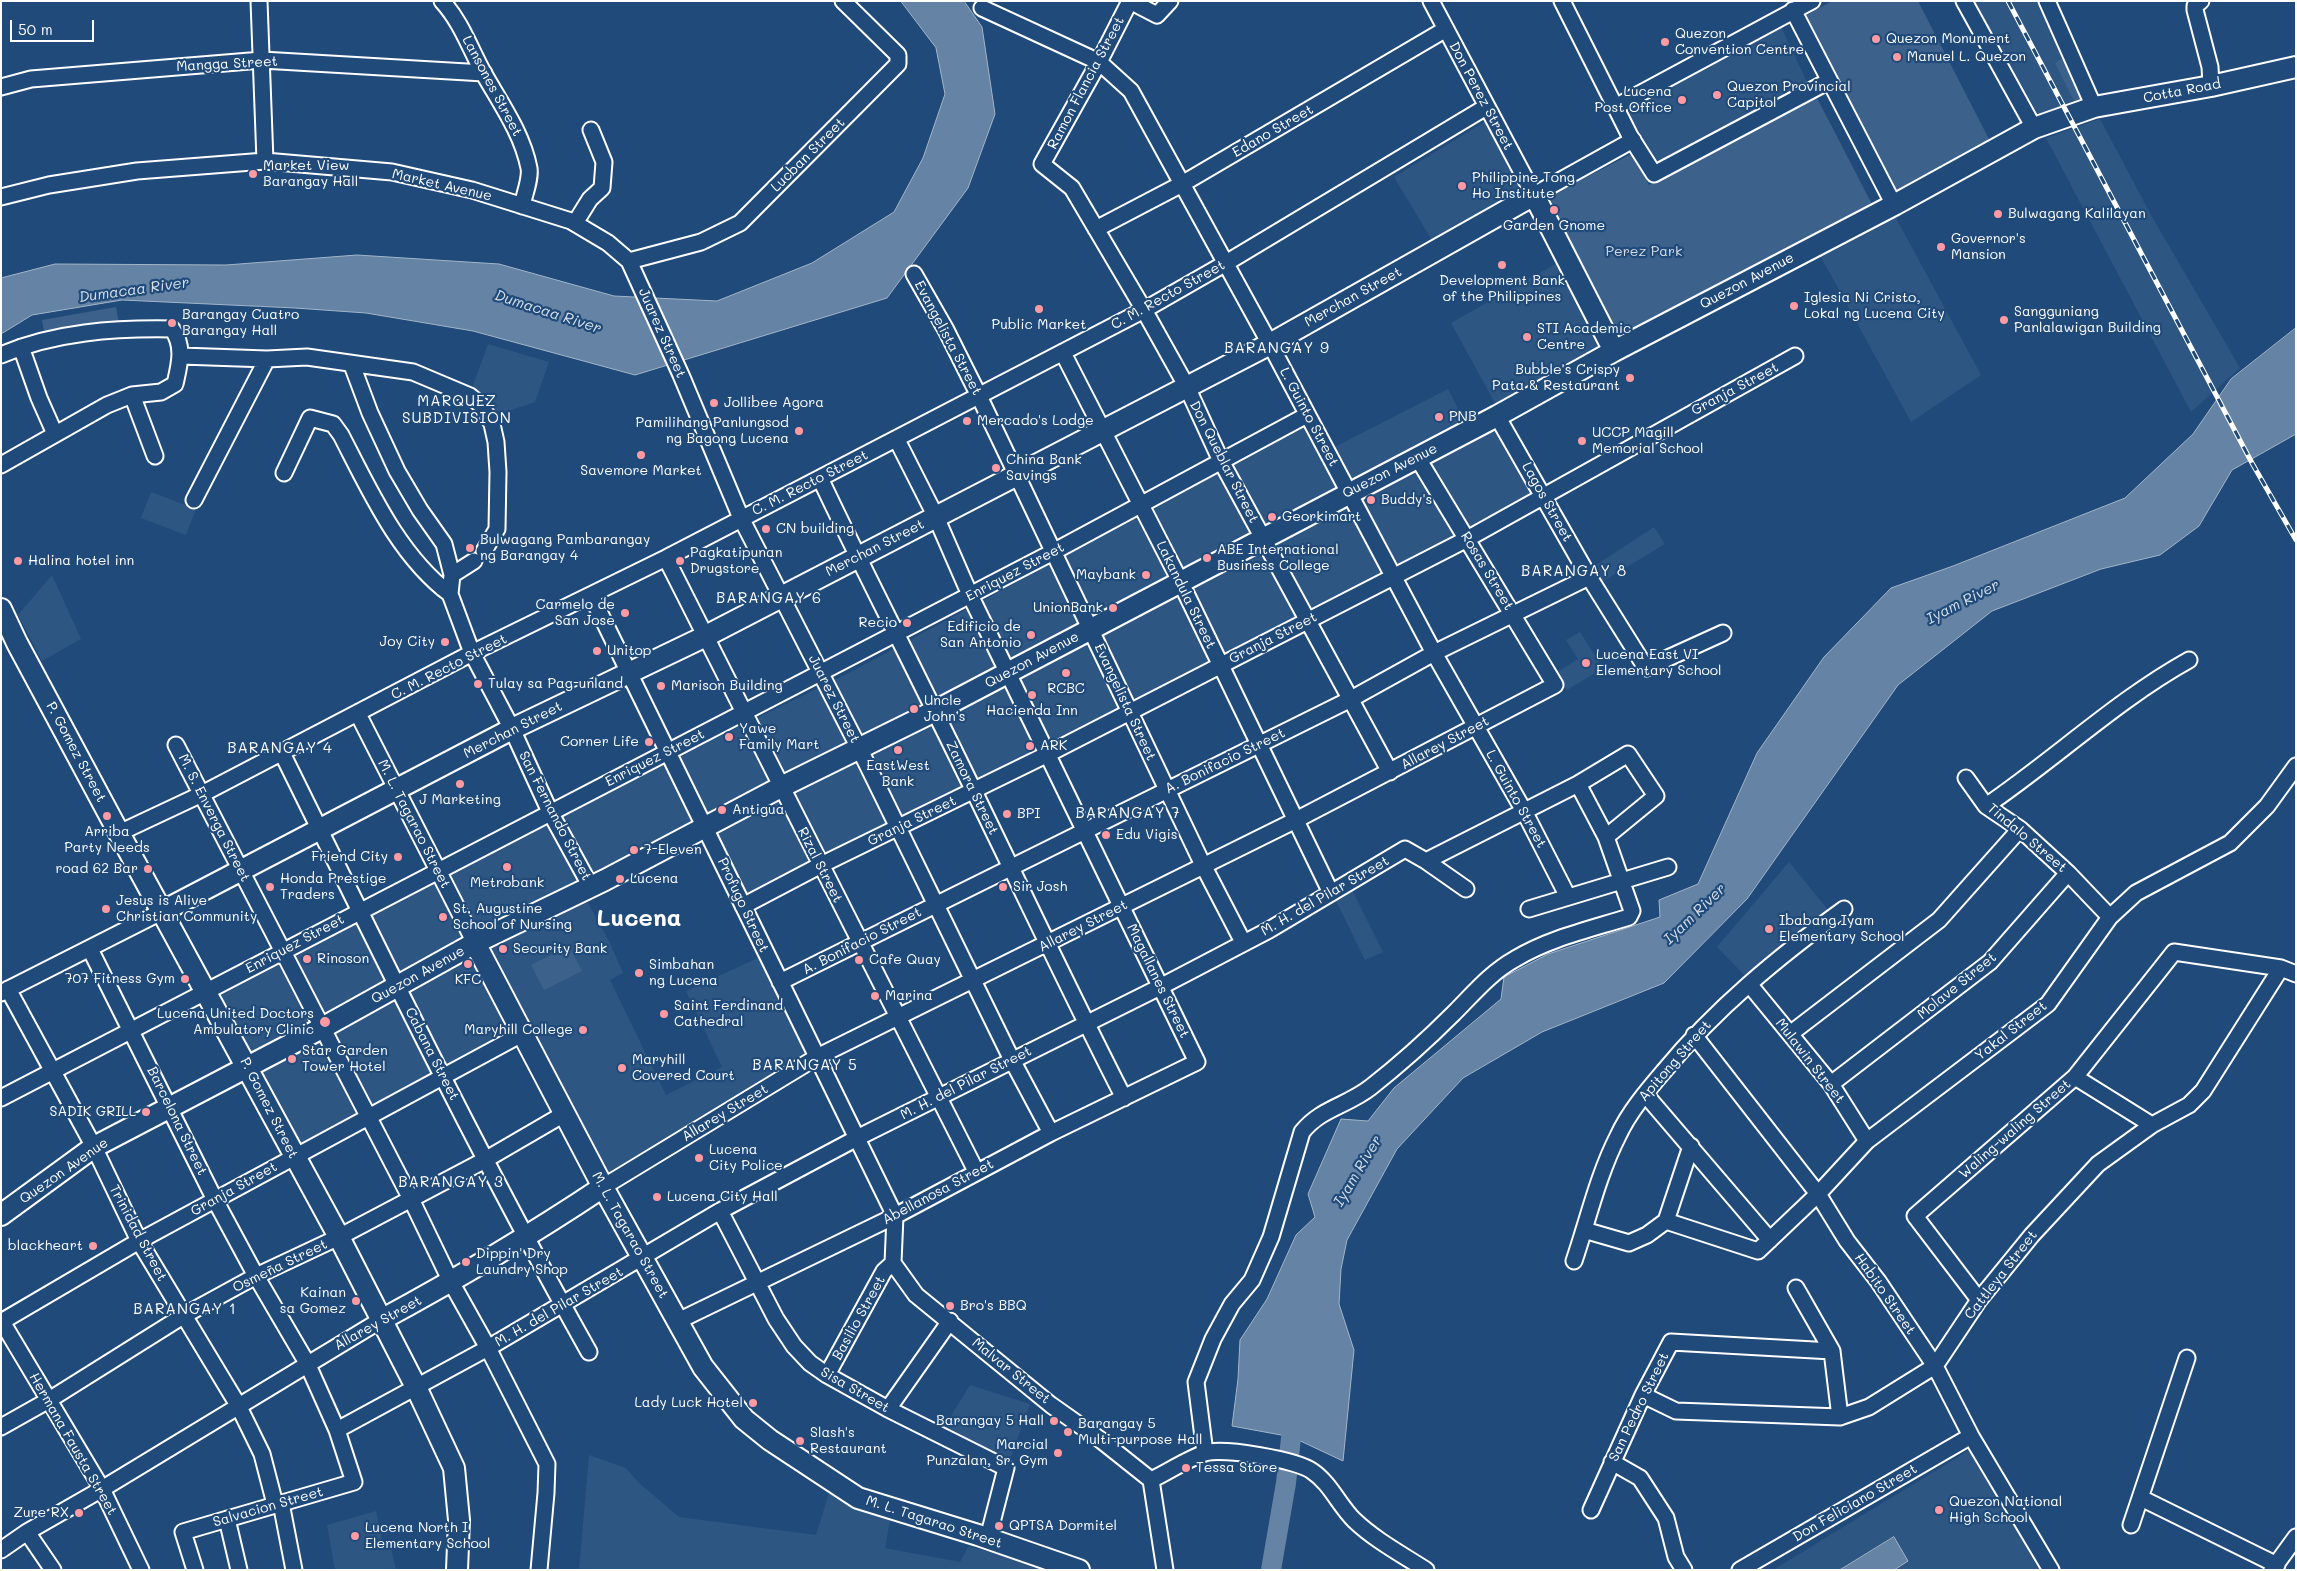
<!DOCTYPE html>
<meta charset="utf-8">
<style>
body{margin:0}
#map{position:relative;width:2297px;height:1571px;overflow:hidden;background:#1f4a7a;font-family:Mali,sans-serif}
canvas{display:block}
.frame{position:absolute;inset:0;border:2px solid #fff;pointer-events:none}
.scale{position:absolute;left:10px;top:20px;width:84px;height:22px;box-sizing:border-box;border:2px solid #fff;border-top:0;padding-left:6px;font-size:15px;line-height:18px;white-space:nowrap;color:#fff;-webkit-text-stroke:4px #1f4a7a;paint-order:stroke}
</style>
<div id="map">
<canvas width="2297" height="1571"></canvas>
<div class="frame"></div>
<div class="scale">50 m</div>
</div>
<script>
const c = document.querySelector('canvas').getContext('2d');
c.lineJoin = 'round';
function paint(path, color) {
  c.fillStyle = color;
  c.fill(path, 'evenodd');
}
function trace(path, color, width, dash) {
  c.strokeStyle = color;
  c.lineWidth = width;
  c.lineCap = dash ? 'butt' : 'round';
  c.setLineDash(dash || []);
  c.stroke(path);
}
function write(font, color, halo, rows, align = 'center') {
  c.font = font + ' Mali,sans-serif';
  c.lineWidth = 4.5;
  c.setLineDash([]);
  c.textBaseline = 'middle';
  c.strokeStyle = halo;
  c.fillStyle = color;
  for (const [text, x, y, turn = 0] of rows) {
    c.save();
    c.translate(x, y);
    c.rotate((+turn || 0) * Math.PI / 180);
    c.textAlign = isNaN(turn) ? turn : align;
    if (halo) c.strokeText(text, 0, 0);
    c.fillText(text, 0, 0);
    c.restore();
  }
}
paint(new Path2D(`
 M1974,1h70l44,96 -49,19z
 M1781,27l27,57 -151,78 -32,-55z
 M2100,119l51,96 89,153 -49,44 -145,-274z
 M1486,121l42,70 -92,56 -42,-70z
 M1896,218l85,157 -70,47 -90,-165z
 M1559,262l43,88 -106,55 -45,-82z
 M488,344l61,18 -14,40 -36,12 -27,-26z
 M1448,389l18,36 25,-13 43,85 -617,316 -173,82 -34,-73 -235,121 35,86 -215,120 -78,-156 352,-183 278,-136 457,-247 15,28z
 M151,492l45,17 -10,26 -45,-17z
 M1654,527l11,17 -65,39 -10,-14z
 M52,575l29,64 -39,22 -24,-46z
 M1580,632l23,36 -36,22 -11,-17 22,-14 -12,-19z
 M1789,862l40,49 -81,68 -31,-32z
 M1352,890l31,62 -18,8 -30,-61z
 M586,899l23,42 14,32 -13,7 56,115 56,-28 -36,-76 72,-33 49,98 -197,121 -121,-230z
 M970,1385l60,19 -21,58 -65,-35z
 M1971,1449l68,121h-266z
 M589,1455l37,13 12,14 41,35 137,18 13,-42 61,27 -5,28 75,14 8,-15 30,6 49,17h-468z
 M376,1511l8,38 7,-1 5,22h-61l-8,-45z`), '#2e5683');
paint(new Path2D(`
 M1832,1h86l73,142 -94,49 -92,-176z
 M2067,55l21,42 -14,4 -19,-38z
 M1817,98l57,110 -258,134 -73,-142 90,-47 16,32z
 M116,307l3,17 -74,13 -3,-17z
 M569,946l13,25 -38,19 -13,-25z`), '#3c618b');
const water = new Path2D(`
 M901,1h63l18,26 13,87 -27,74 -81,110 -252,77 -162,-44 -107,-18 -71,-5 -173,-8 -90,15 -31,19v-56l54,-14 171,1 131,-10 142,9 115,32 103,5 95,-38 82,-51 29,-54 22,-64 -9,-46z
 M2296,328v106l-64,36 -33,56 -39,29 -59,14 -109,42 -94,74 -151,214 -83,84 -122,49 -79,46 -66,71 -50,91 -6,29 -2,35 15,46 -11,111 -51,-24 -60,-11 6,-47 2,-39 27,-41 29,-64 19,-18 -7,-23 33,-75 27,2 26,-33 107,-89 3,-22 44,-23 112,-37 -1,-17 39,-16 59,-131 67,-96 67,-69 62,-22 172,-68 68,-64 38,-55z
 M1894,1537l14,24 -14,9h-54z`);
paint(water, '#6583a4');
trace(water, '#a3b5c8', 1);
trace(new Path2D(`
 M1271,1570l15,-87 8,-72`), '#6583a4', 20);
const minor = new Path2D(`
 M259,1l6,160
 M442,1c20,22 28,48 42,73 17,30 38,59 45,94 2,11 -5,27 -7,38
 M1170,1l-13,14 -27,-14 -31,61 -57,102 30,24 72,122 43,77 34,74 169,311
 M1431,1l103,194 99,-55
 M1562,1l68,135 24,38 175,-93
 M1964,1l70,127
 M2047,1l47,106
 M2201,1l-6,5v4l15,57 1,19
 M982,8l117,54 32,29 139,253 164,309 90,158 43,84
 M1793,10l101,195
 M1,87l30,-8 231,-19 222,13
 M1615,107l197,-106
 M1,197l48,-12 88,-14 128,-10 127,11 80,18 99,31 37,22 21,18 52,114 60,143 119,232 152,310 39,73
 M575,223l15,-24 12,-11 2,-26 -13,-32
 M1096,229l86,-45 264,-155
 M629,261l72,-19 39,-19 158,-159v-9l-55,-54
 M914,274l32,56 33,66 224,469 40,77
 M21,347l18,51 16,36
 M1063,353l117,228 151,312
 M1,355c53,-23 114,-27 171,-26 13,17 7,37 3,55l-14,8 -29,3 -25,10 -106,60
 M181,356l86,3 40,-2 106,15 57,24 11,9 11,19 4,18 2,30 -1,57 -13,22
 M352,365l18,48 27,58 23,39 24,34 8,31 -2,19 22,59 40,76 38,83 41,75
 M132,395l23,61
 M1497,416l92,161 57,91 77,-35
 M284,473l26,-55 23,6 8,11c29,56 58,121 109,159
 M820,478c37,79 77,156 115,234 64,128 124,259 189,386
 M194,500l73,-141
 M666,558l310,613
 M452,575l22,-14
 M591,595l304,621 -2,47 23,32 135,110 51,36 49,39 14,90
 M358,714l117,229
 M176,745l235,454 40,83 37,66 59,116 -1,29 -7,77
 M282,753c99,201 197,403 307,599
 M1966,778l20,28 34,23 48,44 42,44
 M1986,806c69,-47 131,-106 203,-146
 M119,833l83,-39 270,-141 194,-95 478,-248 82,-47 260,-156
 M1426,861l40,28
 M743,906l78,-41 227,-111 419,-215 328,-183
 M1529,909l139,-42
 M90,949l125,251 41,76 51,87 30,67 17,52 -171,50 12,38
 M780,982l571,-283 83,-46 155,-76
 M1749,984l82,100 36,57
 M8,989l86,158 45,94 99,164 24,49 13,50
 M1,993l162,-82
 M1790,1034l149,-114 81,-91
 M1694,1035l124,159 29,47 31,40 57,85 36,70 80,134
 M2075,1077l77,48
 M1831,1084l159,-122 78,-89
 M1645,1094l125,146
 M1,1098l1052,-546 254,-137
 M603,1187l214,-130 479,-237 259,-135 -138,-228
 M720,1211l56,108 18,27 16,17 17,12 61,34 118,59 -18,70
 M1666,1221l92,30 60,-57 49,-53 181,-137 62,-87 26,-24 94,-50 37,-37 29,-40
 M1584,1230l45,13 18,-8 19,-14 25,-75
 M1574,1261c14,-41 24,-86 44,-125 11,-24 29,-45 46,-65 52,-63 114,-114 180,-162
 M1796,1288l36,63 8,66
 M1979,1300l-64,-84 160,-139 99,-125 107,16 15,6
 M1,1320l101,169 39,81
 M678,1321l217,-105 156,-83 146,-71 -227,-467 -34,-78 -39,-77
 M1,1322l138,-81 383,-207
 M827,1375l57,-104 9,-8
 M1643,1395l33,16 164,6 29,-10 66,-41 44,-66 53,-65 66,-71 54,-39 37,-20 14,-14 78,-123
 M888,1409l62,-88
 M1,1427l48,-27 134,-84 73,-40 83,-39 146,-77 79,-46
 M337,1430l151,-82 232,-137 137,-73 303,-151 109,-57 136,-81 21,12 152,-77 50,-30 28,42 -50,41
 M1205,1453l-9,-71 17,-43 19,-35 20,-24 19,-43 31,-105c19,-24 45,-26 69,-45 28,-22 57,-48 82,-73 20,-20 37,-41 62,-55 35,-21 76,-30 114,-42l3,-6 -26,-74 -28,-53
 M1612,1462l28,16 26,40 10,39 8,13
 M1151,1480c17,-8 36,-21 54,-27 18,-6 92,7 107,18 18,12 27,34 42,49 21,20 47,34 72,50
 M2141,1498l136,67
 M281,1503l13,67
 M1591,1510l52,-115 28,-53 161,9
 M227,1519l12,51
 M2131,1525l56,-167
 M27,1532l26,38
 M1,1550l26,-18 75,-43 279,-169
 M1740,1570l231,-134
 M2272,1570l24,-33`);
const major = new Path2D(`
 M1,609l16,34 102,190 220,404 77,150 38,81 5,52 -2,50
 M163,911l349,-182 194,-93 564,-292 264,-149 80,156
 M475,943l128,244 100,180 41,52 26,21 88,58 120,37 101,35
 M1,1215l93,-68 228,-119 153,-85 130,-63 176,-93 154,-76 562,-295 117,-65 280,-146 140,-77 60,-21 117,-21 85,-19
 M381,1320c76,-41 150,-85 222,-133`);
trace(minor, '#fff', 19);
trace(major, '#fff', 24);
trace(minor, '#1f4a7a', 15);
trace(major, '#1f4a7a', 20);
const rail = new Path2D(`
 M2008,1l244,462 44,77`);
trace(rail, '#fff', 5);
trace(rail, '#1f4a7a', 3, [9]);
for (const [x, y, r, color] of [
 [1876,39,5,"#ff9aa2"],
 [1665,42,5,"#ff9aa2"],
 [1897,57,5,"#ff9aa2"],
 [1717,95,5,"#ff9aa2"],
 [1682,100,5,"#ff9aa2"],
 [253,174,5,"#ff9aa2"],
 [1462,186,5,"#ff9aa2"],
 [1554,210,5,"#ff9aa2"],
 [1998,214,5,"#ff9aa2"],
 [1941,247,5,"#ff9aa2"],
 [1502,265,5,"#ff9aa2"],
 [1794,306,5,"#ff9aa2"],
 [1039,309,5,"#ff9aa2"],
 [2004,320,5,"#ff9aa2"],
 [172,323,5,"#ff9aa2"],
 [1527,337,5,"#ff9aa2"],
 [1630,378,5,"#ff9aa2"],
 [714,403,5,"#ff9aa2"],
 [1439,417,5,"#ff9aa2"],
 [967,421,5,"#ff9aa2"],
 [799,431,5,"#ff9aa2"],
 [1582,441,5,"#ff9aa2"],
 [641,455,5,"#ff9aa2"],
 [996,468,5,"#ff9aa2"],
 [1371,500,5,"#ff9aa2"],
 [1272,517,5,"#ff9aa2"],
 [766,529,5,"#ff9aa2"],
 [470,548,5,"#ff9aa2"],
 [1207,558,5,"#ff9aa2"],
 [18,561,5,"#ff9aa2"],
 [680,561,5,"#ff9aa2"],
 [1146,575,5,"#ff9aa2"],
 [1113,608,5,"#ff9aa2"],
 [625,613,5,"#ff9aa2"],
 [907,623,5,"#ff9aa2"],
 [1031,635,5,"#ff9aa2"],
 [445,642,5,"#ff9aa2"],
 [597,651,5,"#ff9aa2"],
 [1586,663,5,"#ff9aa2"],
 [1066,673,5,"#ff9aa2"],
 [478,684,5,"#ff9aa2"],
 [661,686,5,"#ff9aa2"],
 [1032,695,5,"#ff9aa2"],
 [914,709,5,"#ff9aa2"],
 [729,737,5,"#ff9aa2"],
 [649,742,5,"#ff9aa2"],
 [1030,746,5,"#ff9aa2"],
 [898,750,5,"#ff9aa2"],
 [460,784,5,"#ff9aa2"],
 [722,810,5,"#ff9aa2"],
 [1007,814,5,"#ff9aa2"],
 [107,816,5,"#ff9aa2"],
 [1106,835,5,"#ff9aa2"],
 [634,850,5,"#ff9aa2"],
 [398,857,5,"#ff9aa2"],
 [507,867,5,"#ff9aa2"],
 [148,869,5,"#ff9aa2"],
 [620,879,5,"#ff9aa2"],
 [270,887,5,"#ff9aa2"],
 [1003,887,5,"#ff9aa2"],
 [106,909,5,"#ff9aa2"],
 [443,917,5,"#ff9aa2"],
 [1769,929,5,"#ff9aa2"],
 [503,949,5,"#ff9aa2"],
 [307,959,5,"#ff9aa2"],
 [859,960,5,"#ff9aa2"],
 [468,964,5,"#ff9aa2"],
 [639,973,5,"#ff9aa2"],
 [185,979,5,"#ff9aa2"],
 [875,996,5,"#ff9aa2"],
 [664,1014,5,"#ff9aa2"],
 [325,1022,6,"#ff9aa2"],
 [583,1030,5,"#ff9aa2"],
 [292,1059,5,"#ff9aa2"],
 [622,1068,5,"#ff9aa2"],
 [146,1112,5,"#ff9aa2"],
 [699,1158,5,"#ff9aa2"],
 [657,1197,5,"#ff9aa2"],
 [93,1246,5,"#ff9aa2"],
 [466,1262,5,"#ff9aa2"],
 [356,1301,5,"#ff9aa2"],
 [950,1306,5,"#ff9aa2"],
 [753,1403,5,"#ff9aa2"],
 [1054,1421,5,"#ff9aa2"],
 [1068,1432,5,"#ff9aa2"],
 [800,1441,5,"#ff9aa2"],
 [1058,1453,5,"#ff9aa2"],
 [1186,1468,5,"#ff9aa2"],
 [1939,1510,5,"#ff9aa2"],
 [79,1513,5,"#ff9aa2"],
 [999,1526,5,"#ff9aa2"],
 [355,1536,5,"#ff9aa2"]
]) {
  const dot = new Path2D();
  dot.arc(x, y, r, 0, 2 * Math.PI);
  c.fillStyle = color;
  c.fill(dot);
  trace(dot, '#1f4a7a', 2);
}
write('14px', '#fff', '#1f4a7a', [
 ["Quezon",1675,34],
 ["Convention Centre",1675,50],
 ["Quezon Monument",1886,39],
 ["Manuel L. Quezon",1907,57],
 ["Quezon Provincial",1727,87],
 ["Capitol",1727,103],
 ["Lucena",1672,92,"right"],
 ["Post Office",1672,108,"right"],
 ["Market View",263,166],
 ["Barangay Hall",263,182],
 ["Philippine Tong",1472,178],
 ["Ho Institute",1472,194],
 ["Bulwagang Kalilayan",2008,214],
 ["Garden Gnome",1554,226,"center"],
 ["Governor's",1951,239],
 ["Mansion",1951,255],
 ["Development Bank",1502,281,"center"],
 ["of the Philippines",1502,297,"center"],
 ["Iglesia Ni Cristo,",1804,298],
 ["Lokal ng Lucena City",1804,314],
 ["Sangguniang",2014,312],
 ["Panlalawigan Building",2014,328],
 ["Barangay Cuatro",182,315],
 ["Barangay Hall",182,331],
 ["Public Market",1039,325,"center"],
 ["STI Academic",1537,329],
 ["Centre",1537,345],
 ["Bubble's Crispy",1620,370,"right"],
 ["Pata & Restaurant",1620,386,"right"],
 ["Jollibee Agora",724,403],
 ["PNB",1449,417],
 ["Mercado's Lodge",977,421],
 ["Pamilihang Panlungsod",789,423,"right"],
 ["ng Bagong Lucena",789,439,"right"],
 ["UCCP Magill",1592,433],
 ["Memorial School",1592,449],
 ["China Bank",1006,460],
 ["Savings",1006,476],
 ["Savemore Market",641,471,"center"],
 ["Buddy's",1381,500],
 ["Georkimart",1282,517],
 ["CN building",776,529],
 ["Bulwagang Pambarangay",480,540],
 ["ng Barangay 4",480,556],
 ["ABE International",1217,550],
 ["Business College",1217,566],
 ["Pagkatipunan",690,553],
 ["Drugstore",690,569],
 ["Halina hotel inn",28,561],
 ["Maybank",1136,575,"right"],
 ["Carmelo de",615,605,"right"],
 ["San Jose",615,621,"right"],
 ["UnionBank",1103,608,"right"],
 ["Recio",897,623,"right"],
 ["Edificio de",1021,627,"right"],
 ["San Antonio",1021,643,"right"],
 ["Joy City",435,642,"right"],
 ["Unitop",607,651],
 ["Lucena East VI",1596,655],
 ["Elementary School",1596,671],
 ["Tulay sa Pag-unland",488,684],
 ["Marison Building",671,686],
 ["RCBC",1066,689,"center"],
 ["Uncle",924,701],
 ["John's",924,717],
 ["Hacienda Inn",1032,711,"center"],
 ["Yawe",739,729],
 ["Family Mart",739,745],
 ["Corner Life",639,742,"right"],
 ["ARK",1040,746],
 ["EastWest",898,766,"center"],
 ["Bank",898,782,"center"],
 ["J Marketing",460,800,"center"],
 ["Antigua",732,810],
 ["BPI",1017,814],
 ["Arriba",107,832,"center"],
 ["Party Needs",107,848,"center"],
 ["Edu Vigis",1116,835],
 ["7-Eleven",644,850],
 ["Friend City",388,857,"right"],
 ["road 62 Bar",138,869,"right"],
 ["Honda Prestige",280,879],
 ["Traders",280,895],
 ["Lucena",630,879],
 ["Metrobank",507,883,"center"],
 ["Sir Josh",1013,887],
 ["Jesus is Alive",116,901],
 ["Christian Community",116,917],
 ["St. Augustine",453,909],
 ["School of Nursing",453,925],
 ["Ibabang Iyam",1779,921],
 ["Elementary School",1779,937],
 ["Security Bank",513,949],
 ["Rinoson",317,959],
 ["Cafe Quay",869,960],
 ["Simbahan",649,965],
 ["ng Lucena",649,981],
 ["707 Fitness Gym",175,979,"right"],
 ["KFC",468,980,"center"],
 ["Marina",885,996],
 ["Saint Ferdinand",674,1006],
 ["Cathedral",674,1022],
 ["Lucena United Doctors",314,1014,"right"],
 ["Ambulatory Clinic",314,1030,"right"],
 ["Maryhill College",573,1030,"right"],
 ["Star Garden",302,1051],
 ["Tower Hotel",302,1067],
 ["Maryhill",632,1060],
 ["Covered Court",632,1076],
 ["SADIK GRILL",136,1112,"right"],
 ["Lucena",709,1150],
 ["City Police",709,1166],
 ["Lucena City Hall",667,1197],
 ["blackheart",83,1246,"right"],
 ["Dippin' Dry",476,1254],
 ["Laundry Shop",476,1270],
 ["Kainan",346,1293,"right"],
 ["sa Gomez",346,1309,"right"],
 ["Bro's BBQ",960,1306],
 ["Lady Luck Hotel",743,1403,"right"],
 ["Barangay 5 Hall",1044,1421,"right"],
 ["Barangay 5",1078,1424],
 ["Multi-purpose Hall",1078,1440],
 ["Slash's",810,1433],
 ["Restaurant",810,1449],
 ["Marcial",1048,1445,"right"],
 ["Punzalan, Sr. Gym",1048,1461,"right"],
 ["Tessa Store",1196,1468],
 ["Quezon National",1949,1502],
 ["High School",1949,1518],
 ["Zure RX",69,1513,"right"],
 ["QPTSA Dormitel",1009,1526],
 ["Lucena North I",365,1528],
 ["Elementary School",365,1544]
], 'left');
write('14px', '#fff', '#1f4a7a', [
 ["Mangga Street",227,64,-3],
 ["Ramon Flancia Street",1086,83,-62],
 ["Lansones Street",492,86,62],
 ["Cotta Road",2182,91,-11],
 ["Don Perez Street",1481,96,62],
 ["Edano Street",1273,131,-30],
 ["Lucban Street",808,155,-45],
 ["Market Avenue",442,185,13],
 ["Quezon Avenue",1747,281,-28],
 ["C. M. Recto Street",1168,295,-29],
 ["Merchan Street",1353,297,-29],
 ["Juarez Street",662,333,66],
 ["Evangelista Street",948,338,62],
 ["Granja Street",1735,389,-28],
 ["L. Guinto Street",1309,417,62],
 ["Don Queblar Street",1224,462,63],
 ["Quezon Avenue",1390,471,-27],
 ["C. M. Recto Street",810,483,-27],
 ["Lagos Street",1547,502,61],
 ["Merchan Street",875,548,-27],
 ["Rosas Street",1487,571,59],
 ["Enriquez Street",1015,572,-28],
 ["Lakandula Street",1186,595,64],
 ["Granja Street",1273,638,-27],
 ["Quezon Avenue",1032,660,-28],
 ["C. M. Recto Street",449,667,-27],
 ["Juarez Street",834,699,63],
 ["Evangelista Street",1125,702,65],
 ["Merchan Street",513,730,-27],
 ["Allarey Street",1445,743,-28],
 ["P. Gomez Street",76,752,62],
 ["Enriquez Street",655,758,-27],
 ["A. Bonifacio Street",1225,761,-26],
 ["Zamora Street",972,788,64],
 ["L. Guinto Street",1516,799,61],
 ["San Fernando Street",555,816,63],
 ["M. S. Enverga Street",214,818,63],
 ["Granja Street",912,821,-26],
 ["M. L. Tagarao Street",414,824,63],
 ["Tindalo Street",2027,838,40],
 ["Rizal Street",820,865,63],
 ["M. H. del Pilar Street",1325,896,-30],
 ["Profugo Street",743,905,65],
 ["Allarey Street",1083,926,-27],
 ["A. Bonifacio Street",862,941,-27],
 ["Enriquez Street",295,944,-28],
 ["Quezon Avenue",418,975,-29],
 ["Magallanes Street",1158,981,64],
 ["Molave Street",1957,986,-39],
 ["Yakal Street",2011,1031,-38],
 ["Cabana Street",432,1054,63],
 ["Apitong Street",1675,1061,-49],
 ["Mulawin Street",1810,1061,52],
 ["M. H. del Pilar Street",966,1083,-27],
 ["P. Gomez Street",269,1108,63],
 ["Allarey Street",725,1113,-31],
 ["Barcelona Street",177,1121,64],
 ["Waling-waling Street",2015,1129,-41],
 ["Quezon Avenue",64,1171,-35],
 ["Granja Street",234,1189,-29],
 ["Abellanosa Street",938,1192,-28],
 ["Trinidad Street",138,1233,62],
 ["M. L. Tagarao Street",630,1235,61],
 ["Osmeña Street",280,1266,-26],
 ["Cattleya Street",2001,1275,-52],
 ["Habito Street",1885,1294,55],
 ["M. H. del Pilar Street",559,1307,-30],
 ["Basilio Street",859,1318,-61],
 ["Allarey Street",378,1323,-29],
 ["Malvar Street",1011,1371,39],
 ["Sisa Street",855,1390,30],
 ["San Pedro Street",1639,1407,-64],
 ["Hermana Fausta Street",73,1444,60],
 ["Don Feliciano Street",1855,1503,-30],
 ["Salvacion Street",268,1507,-16],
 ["M. L. Tagarao Street",934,1522,18]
]);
write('14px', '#d8dfe8', '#1f4a7a', [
 ["Perez Park",1644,252]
]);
write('italic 15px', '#d8e0e8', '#1f4a7a', [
 ["Dumacaa River",134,290,-8],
 ["Dumacaa River",548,312,18],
 ["Iyam River",1963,602,-27],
 ["Iyam River",1695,914,-44],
 ["Iyam River",1358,1171,-59]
]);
c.letterSpacing = '1px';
write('15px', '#fff', '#1f4a7a', [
 ["BARANGAY 9",1277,348],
 ["MARQUEZ",457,401],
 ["SUBDIVISION",457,418],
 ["BARANGAY 8",1574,571],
 ["BARANGAY 6",769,598],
 ["BARANGAY 4",280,748],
 ["BARANGAY 7",1128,813],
 ["BARANGAY 5",805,1065],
 ["BARANGAY 3",451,1182],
 ["BARANGAY 1",185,1309]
]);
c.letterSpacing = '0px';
write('bold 24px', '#fff', '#1f4a7a', [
 ["Lucena",639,919]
]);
</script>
